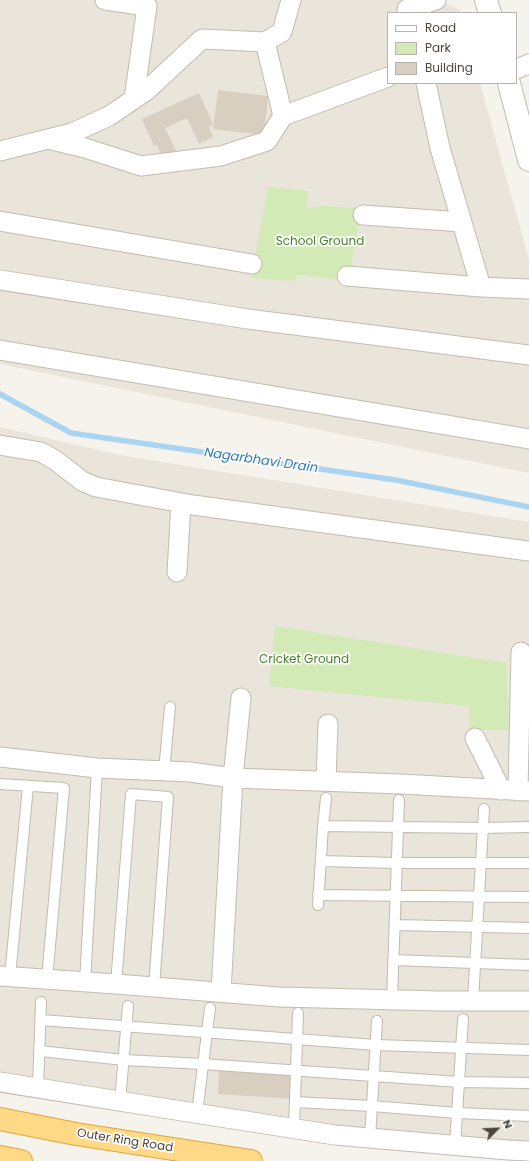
<!DOCTYPE html>
<style>
body{margin:0}
#map{position:relative;width:529px;height:1161px;overflow:hidden;background:#f6f3ec;font-family:Poppins,sans-serif}
canvas{display:block}
.legend{position:absolute;left:387px;top:12px;width:130px;height:72px;box-sizing:border-box;background:#fff;border:1px solid #b7b4b0;margin:0;padding:5px 7px;list-style:none;font-size:12px;color:#4b4439}
.legend li{display:flex;align-items:center;gap:8px;height:20px}
.legend b{width:20px;border:1px solid #b7b4b0}
.north{position:absolute;left:477px;top:1109px;width:40px;height:40px;-webkit-text-stroke:3px #fff;paint-order:stroke;rotate:66deg;font-size:11px;font-weight:700;line-height:16px;text-align:center;color:#4b4439}
.north::after{content:'';display:block;margin:auto;width:14px;height:18px;background:#4b4439;clip-path:polygon(50% 0,100% 100%,50% 72%,0 100%)}
</style>
<div id="map">
<canvas width="529" height="1161"></canvas>
<ul class="legend">
<li><b style="height:5px;background:#fff"></b>Road</li>
<li><b style="height:11px;background:#d2eab5"></b>Park</li>
<li><b style="height:11px;background:#d8cfc1"></b>Building</li>
</ul>
<div class="north">N</div>
</div>
<script>
const c = document.querySelector('canvas').getContext('2d');
c.lineJoin = 'round';
function paint(path, color) {
  c.fillStyle = color;
  c.fill(path, 'evenodd');
}
function trace(path, color, width, dash) {
  c.strokeStyle = color;
  c.lineWidth = width;
  c.lineCap = dash ? 'butt' : 'round';
  c.setLineDash(dash || []);
  c.stroke(path);
}
function write(font, color, halo, rows, align = 'center') {
  c.font = font + ' Poppins,sans-serif';
  c.lineWidth = 3.5;
  c.setLineDash([]);
  c.textBaseline = 'middle';
  c.strokeStyle = halo;
  c.fillStyle = color;
  for (const [text, x, y, turn = 0] of rows) {
    c.save();
    c.translate(x, y);
    c.rotate((+turn || 0) * Math.PI / 180);
    c.textAlign = isNaN(turn) ? turn : align;
    if (halo) c.strokeText(text, 0, 0);
    c.fillText(text, 0, 0);
    c.restore();
  }
}
paint(new Path2D(`
 M0,0h440l20,10 1,3h-73v70h92l49,177v213l-529,-109z
 M0,427l120,28 409,67v636l-529,-83z`), '#eae5da');
paint(new Path2D(`
 M268,187l40,4 -2,18 18,-3 37,2 -12,72 -52,-5 -2,6 -44,-3z
 M275,626l231,37 3,67h-39l-1,-24 -200,-20z`), '#d2eab5');
trace(new Path2D(`
 M0,394l71,39 325,47 133,27`), '#a9d4f2', 5.5);
paint(new Path2D(`
 M218,90l50,6 -4,39 -51,-6z
 M199,93l14,31 -4,3 4,10 -14,7 -12,-26 -22,10 12,25 -14,6 -6,-14 -3,1 -12,-27z
 M219,1070l76,5 -1,24 -76,-5z`), '#d8cfc1');
const service = new Path2D(`
 M164,771l6,-64
 M0,784l64,4 -17,191
 M323,826l160,2 46,-1
 M321,861l76,2h132
 M318,895l211,2
 M318,905l5,-79 3,-28
 M395,925l134,3
 M393,960l136,5
 M10,977l18,-191
 M85,982l12,-214
 M116,984l15,-190 37,3 -14,190
 M392,1000l7,-200
 M473,1001l11,-192
 M41,1020l335,25 153,5
 M40,1051l84,9 79,4 256,18 70,1
 M38,1088l3,-86
 M120,1102l8,-96
 M295,1102l77,4 85,7 72,3
 M197,1114l13,-106
 M294,1128l4,-115
 M370,1138l7,-117
 M455,1145l8,-126`);
const minor = new Path2D(`
 M105,0l42,6 -13,93
 M408,13l-1,-4 29,-9
 M265,42l18,74
 M516,69l13,-5
 M426,83l14,65 41,139
 M48,139l37,9 56,18 80,-10 46,-15 16,-25 105,-39
 M0,151l72,-18 37,-17 37,-25 56,-52 63,3 17,-10 9,-32
 M363,215l99,7
 M0,221l252,43
 M347,276l134,11 48,2
 M0,280l248,39 281,36
 M0,350l529,89
 M0,445l41,7 14,8 27,21 14,6 97,18 336,46
 M177,572l4,-69
 M475,738l26,52
 M0,757l97,11 93,4 43,6 168,6 128,7
 M326,781l2,-57
 M518,791l3,-139
 M0,976l116,8 163,13 161,4h89
 M221,992l12,-214 8,-80
 M0,1082l169,27 166,26 173,15 21,1`);
const tertiary = new Path2D(`
 M486,0l4,13
 M509,83l20,77`);
const trunk = new Path2D(`
 M0,1119l76,15 175,27
 M0,1157l21,4`);
trace(service, '#c2bbae', 12);
trace(minor, '#c2bbae', 21);
trace(tertiary, '#c2bbae', 24);
trace(trunk, '#e0a43c', 24);
trace(service, '#fff', 10);
trace(minor, '#fff', 19);
trace(tertiary, '#fff', 22);
trace(trunk, '#ffd985', 22);
write('12px', '#4a7f2a', '#fff', [
 ["School Ground",320,242],
 ["Cricket Ground",304,660]
]);
write('12px', '#4b4439', '#fff', [
 ["Outer Ring Road",125,1141,9]
]);
write('italic 13px', '#2e7ab2', '#fff', [
 ["Nagarbhavi Drain",261,461,8]
]);
</script>
